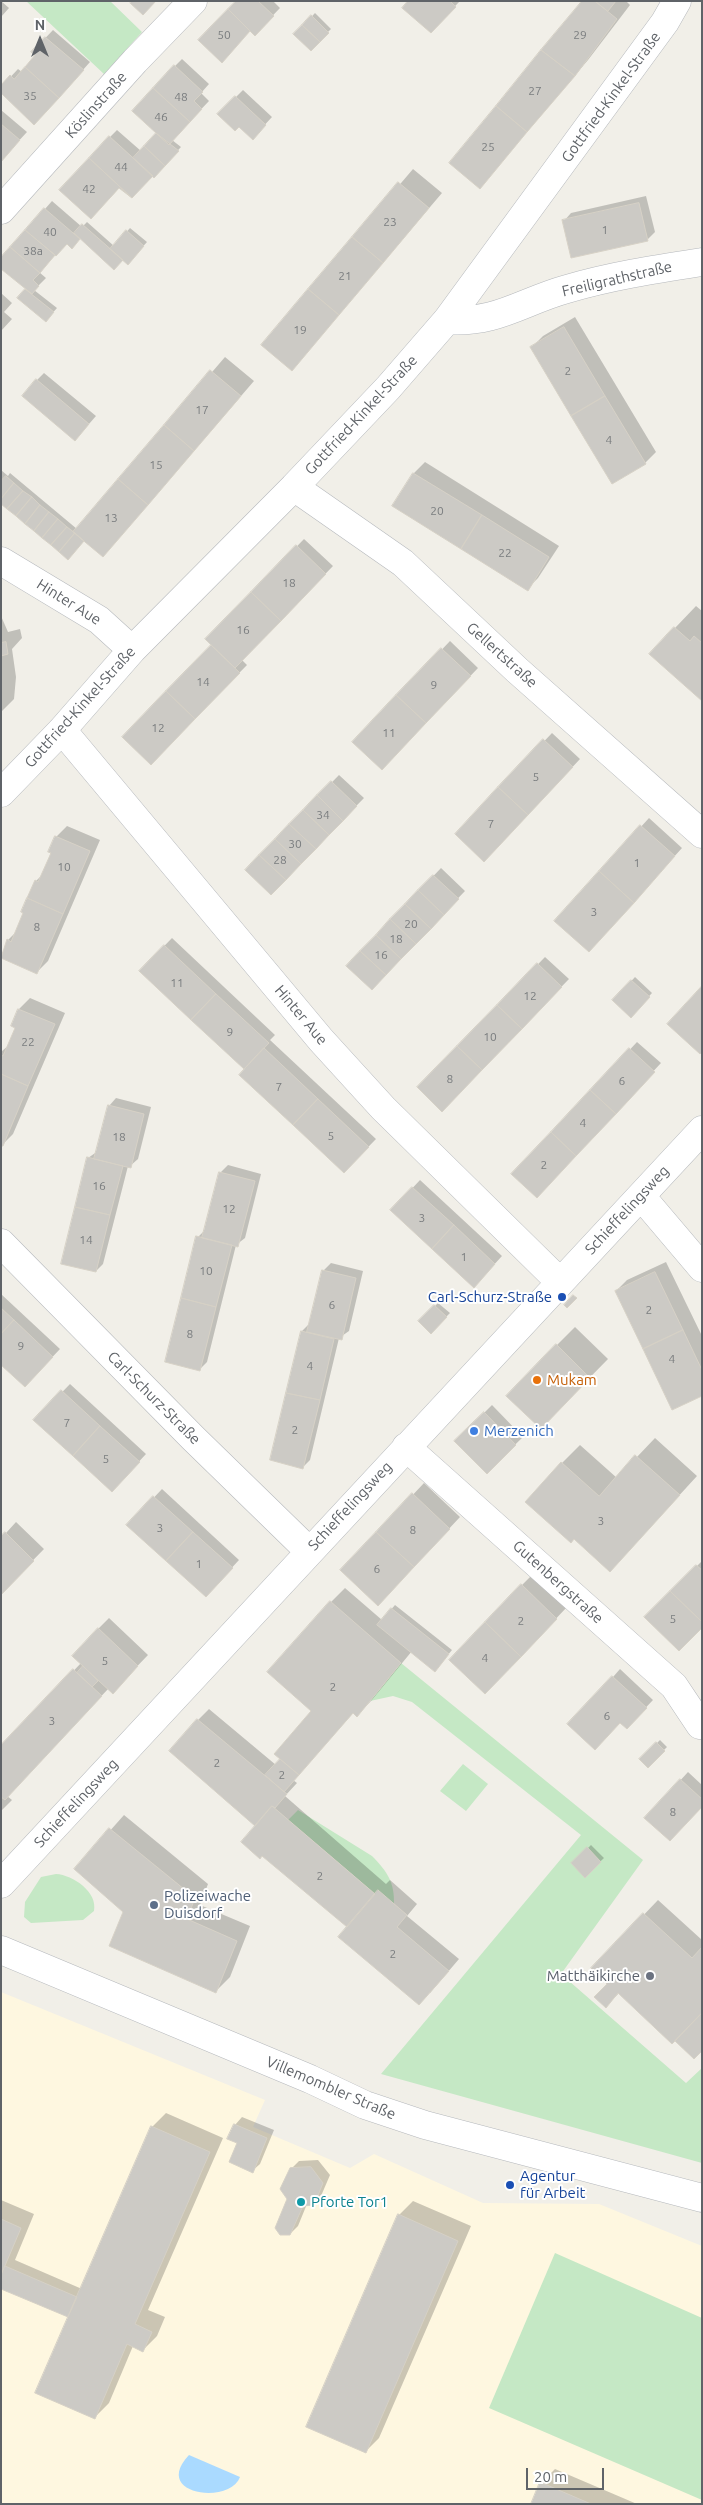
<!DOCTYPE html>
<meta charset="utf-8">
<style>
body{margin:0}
#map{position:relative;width:703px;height:2505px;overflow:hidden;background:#f1efe8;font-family:Ubuntu,sans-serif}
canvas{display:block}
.frame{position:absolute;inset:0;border:2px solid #5f6368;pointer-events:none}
.north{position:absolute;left:15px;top:15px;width:50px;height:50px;-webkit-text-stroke:4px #fff;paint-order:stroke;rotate:0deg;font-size:14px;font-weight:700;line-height:20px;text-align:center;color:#5f6368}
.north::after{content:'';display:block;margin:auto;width:18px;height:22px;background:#5f6368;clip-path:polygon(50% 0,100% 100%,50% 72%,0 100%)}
.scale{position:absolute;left:526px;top:2468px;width:78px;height:22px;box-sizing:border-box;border:2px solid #5f6368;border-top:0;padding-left:6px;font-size:15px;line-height:18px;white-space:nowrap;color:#5f6368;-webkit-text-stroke:4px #fff;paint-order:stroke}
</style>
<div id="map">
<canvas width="703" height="2505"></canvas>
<div class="frame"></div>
<div class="north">N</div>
<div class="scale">20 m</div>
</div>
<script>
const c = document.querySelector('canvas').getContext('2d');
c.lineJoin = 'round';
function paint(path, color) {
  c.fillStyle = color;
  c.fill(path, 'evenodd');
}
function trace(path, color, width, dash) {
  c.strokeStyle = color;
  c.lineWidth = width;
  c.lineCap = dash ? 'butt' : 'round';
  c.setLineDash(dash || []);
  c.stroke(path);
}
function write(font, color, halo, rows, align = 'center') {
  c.font = font + ' Ubuntu,sans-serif';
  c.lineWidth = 4;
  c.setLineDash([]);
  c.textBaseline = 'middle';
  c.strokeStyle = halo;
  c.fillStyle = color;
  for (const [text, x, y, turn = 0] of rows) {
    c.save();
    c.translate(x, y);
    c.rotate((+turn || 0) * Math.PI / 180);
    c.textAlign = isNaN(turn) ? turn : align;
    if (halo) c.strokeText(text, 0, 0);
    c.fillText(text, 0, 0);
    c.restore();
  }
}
paint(new Path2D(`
 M1,1992l264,108 -12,27 97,41 24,-14 109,49 116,1 103,42v258h-701z`), '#fef7e0');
paint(new Path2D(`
 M26,1h84l32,31 -38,42z
 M401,1663l242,197 -82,114 125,109 16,-15v95l-321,-89 200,-239 -169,-133 -19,-6 -23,5z
 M463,1764l25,20 -22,27 -26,-20z
 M298,1810l74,46c15,15 23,27 22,48l-19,-10 -87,-74z
 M56,1874c17,1 42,18 38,37l-11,9 -52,3 -7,-6 1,-15 16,-25z
 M555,2253l147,65v182l-213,-92z`), '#c5e8c5');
paint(new Path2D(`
 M189,2455l51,22c-10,28 -89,18 -51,-22z`), '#aadaff');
paint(new Path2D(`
 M1,1l8,7 -8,9z
 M238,1h35l7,7 -25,26 -5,-4 -21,24 -29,-14z
 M410,1h50l-29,30z
 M584,1h42l4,4 -42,55 -108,127z
 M315,13l16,16 -20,20 -16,-15z
 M53,30l37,32 -48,54 -41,-29 17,-18 4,3 15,-17 -4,-4z
 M182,59l27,25 -8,9 8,8 -37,39 9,7 -27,29 -33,10 -12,13 1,-62 7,-7 24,21 16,-18 18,-67z
 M243,90l29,27 -12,13 -21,-5 -20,-11z
 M1,110l26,22 -25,27 -1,5z
 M413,169l29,24 -150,176 -29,-24z
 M646,196l9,36 -8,8 -83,-19 7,-8z
 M52,201l30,26 5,-5 27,24 16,-18 17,14 -19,21 -48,-25 -8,9 -5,-4 -28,29 7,6 -12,12 23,18 -8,9 -30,-19 8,-9 -26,-30z
 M1,293l11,10 -8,9 8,7 -11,12z
 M575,317l81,135 -11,11 -113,-116 11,-11z
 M225,357l29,24 -151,175 -19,-17 -83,-36v-33l7,6 2,-3 67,56z
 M44,373l52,43 -14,16 -45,-52z
 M425,462l134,84 -21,32 -11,11 -134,-83 21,-33z
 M304,539l29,27 -91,94 5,5 -96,98 -28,-26 89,-92 -5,-6z
 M696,606l6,5v89l-27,-72z
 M1,616l7,16 12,-3 2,9 -10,11 4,28 -2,22 -13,13z
 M450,641l28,27 -89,93 -35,-19z
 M552,733l28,26 -88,94 -36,-19z
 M339,775l25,23 -93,95 -25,-23z
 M649,818l33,30 -86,95 -41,-22z
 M67,826l33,14 -52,121 -11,11 -36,-16 7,-16 8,-8 20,-51 8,-8 12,-36z
 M441,868l24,23 -93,97 -24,-22z
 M172,938l103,97 -5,5 106,99 -32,33 -98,-103 -106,-98z
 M545,957l24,22 -127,131 -23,-23z
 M635,977l17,16 -21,23 -17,-16z
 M30,998l35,15 -52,121 -11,11 -1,-93 9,-8 7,-16 -4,-2 6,-17z
 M637,1042l24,21 -117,126 -31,-15z
 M116,1098l35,9 -13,52 -8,7h-2l-25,98 -7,7 -8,-113 10,-7 11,-45z
 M228,1165l33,9 -16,64 -9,7 -29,117 -7,7 -2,-132 7,-7 15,-57z
 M420,1180l82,76 -21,23 -89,-69z
 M666,1262l36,74v58l-86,-103 11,-11z
 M331,1263l32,8 -14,60 -10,7 -29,122 -7,7 -1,-136 7,-7 15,-54z
 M1,1294l59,55 -35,37 -24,-22z
 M438,1303l12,10 -19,19 -11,-11z
 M575,1327l33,32 -49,50 -2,-64z
 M70,1384l76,70 -27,29 -84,-63z
 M492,1405l31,32 -36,35 -31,-31z
 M655,1438l42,38 -87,95 -48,-108 18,-18 37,33z
 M424,1483l36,34 -71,76 -47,-23z
 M162,1489l77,71 -26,28 -85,-63z
 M16,1522l28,27 -43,44 5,-60z
 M702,1561v65l-56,-9z
 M533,1574l34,33 -71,75 26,-97z
 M345,1588l37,32 13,-15 57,45 -13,16 -27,-15 -41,50 -14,14 -3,-3 -51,57 -10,11 4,3 -12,13 101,88 4,-4 27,24 -10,12 52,43 -29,34 -82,-66 -91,-102 -59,-105 11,-11 67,56 37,-54 18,-109z
 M109,1618l39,37 -25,26 -14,7 -102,108 5,4 -11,11v-64l80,-84 17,-34z
 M620,1669l33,31 -19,20 -21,-43z
 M660,1740l7,7 -19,19 -7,-7z
 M688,1772l14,13v21l-56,12z
 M124,1815l84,69 -8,21 50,21 -20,51 -14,14 -140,-122z
 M591,1845l13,13 -19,18 -12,-13z
 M658,1900l44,40v110l-83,-57 -13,13 3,-23 -16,-15z
 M166,2113l57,25 -75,172 17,7 -8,19 -14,14 -10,-4 -24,57 -14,14 -25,-100 -67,-29 -2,3v-91l33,14 -19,46 67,29 70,-162z
 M242,2117l32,13 -14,34 -8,7 -14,-29 -3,-17z
 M318,2160l12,15 -9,21 -8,8h-6l-9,22 -8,8 -1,-35 3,-31 7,-7z
 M413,2201l58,25 -92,212 -14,14 34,-237z
 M555,2469l82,35h-105l9,-21z`), '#0003');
const building = new Path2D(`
 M132,1h24l-13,14 -13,-12z
 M236,1h22l16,15 -19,20 -27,-27z
 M408,1h42l6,6 -25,26 -29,-25z
 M582,1h13l22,18 -42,57 -34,-26z
 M595,1h21l-8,10z
 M228,9l22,22 -28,32 -24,-23z
 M311,15l18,18 -9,9 -18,-17z
 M302,25l18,17 -9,9 -18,-17z
 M45,37l39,33 -25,28 -34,-31 10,-12 -4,-3z
 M541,50l34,26 -48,56 -31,-26z
 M174,65l29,27 -9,9 8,8 -12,13 -37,-34z
 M25,67l34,31 -25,27 -33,-32v-8l9,-10 4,4z
 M153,88l37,34 -21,23 -37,-34z
 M235,96l31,29 -13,15 -14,-13 -4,4 -18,-17z
 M496,106l31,26 -47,57 -31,-26z
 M1,124l19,16 -19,22z
 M156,133l23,18 -14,15 -21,-20z
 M109,136l44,40 -21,22 -43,-40z
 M144,146l21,20 -11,12 -21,-20z
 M89,158l43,40 -13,-10 -28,31 -32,-29z
 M398,182l31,26 -46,55 -31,-26z
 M639,203l9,38 -77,17 -9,-38z
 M44,208l36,31 -8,10 -5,-5 -11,12 -31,-26z
 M82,224l41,36 -9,10 -40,-37z
 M25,230l30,25 -15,18 -30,-26z
 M126,230l18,16 -16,19 -18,-16z
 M352,237l31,26 -44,52 -31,-26z
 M10,247l30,26 -7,7 6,6 -7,8 -31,-25v-12z
 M25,289l29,23 -8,10 -29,-24z
 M308,289l31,26 -47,56 -31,-26z
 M564,327l41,69 -34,20 -41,-69z
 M210,370l31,26 -47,55 -30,-26z
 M36,379l53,45 -14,17 -53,-45z
 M605,396l41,68 -34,20 -41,-68z
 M164,425l30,26 -46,54 -30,-26z
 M413,473l69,42 -21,34 -69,-43z
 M6,476l8,7 -13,16v-18z
 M118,479l30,26 -45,52 -30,-25z
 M14,483l9,8 -16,18 -6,-5v-5z
 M23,491l9,6 -16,19 -9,-7z
 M32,497l8,8 -15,19 -9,-8z
 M40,505l9,7 -15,19 -9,-7z
 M49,512l9,7 -16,19 -8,-7z
 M482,515l67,42 -21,34 -67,-42z
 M58,519l9,8 -16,18 -9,-7z
 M67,527l8,6 -16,19 -8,-7z
 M75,533l9,8 -16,19 -9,-8z
 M296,545l30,29 -45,47 -30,-29z
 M251,592l30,29 -46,47 -30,-29z
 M674,627l16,14 4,-5 8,7v58l-53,-47z
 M6,642l2,12 -7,2v-13z
 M211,645l29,28 -45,46 -29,-28z
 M441,648l30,28 -45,47 -30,-28z
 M166,691l29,28 -44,46 -29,-28z
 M396,695l30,28 -44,47 -30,-28z
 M543,739l30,28 -45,48 -30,-28z
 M331,781l26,25 -14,15 -26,-26z
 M498,787l30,28 -44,47 -29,-28z
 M317,795l26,26 -14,14 -26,-25z
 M303,810l26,25 -13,14 -27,-25z
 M289,824l27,25 -15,15 -26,-25z
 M640,825l35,31 -41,47 -35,-32z
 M55,836l35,15 -27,63 -36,-16 8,-18 3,2 13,-29 -3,-1z
 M275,839l26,25 -15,16 -27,-25z
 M259,855l27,25 -15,15 -26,-25z
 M599,871l35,32 -45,49 -35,-31z
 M433,875l26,24 -15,16 -26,-25z
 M418,890l26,25 -13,14 -26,-25z
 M27,898l36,16 -26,60 -36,-16 6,-19 4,3 12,-29 -2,-1z
 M405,904l26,25 -15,15 -26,-25z
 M390,919l26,25 -15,15 -25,-24z
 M376,935l25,24 -15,16 -26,-24z
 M164,945l52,49 -25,26 -52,-49z
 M360,951l26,24 -14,15 -26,-24z
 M537,963l25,24 -40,42 -25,-24z
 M631,980l19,17 -19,21 -19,-18z
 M702,986v66l-2,2 -33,-30z
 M216,994l53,49 -25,26 -53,-49z
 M497,1005l25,24 -40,41 -25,-24z
 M18,1009l37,15 -27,62 -27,-12v-19l2,1 12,-28 -4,-2z
 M457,1046l25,24 -40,42 -25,-25z
 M264,1048l54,51 -25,26 -54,-50z
 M629,1048l26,24 -39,42 -26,-24z
 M1,1074l27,12 -25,60h-2z
 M590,1090l26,24 -40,42 -25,-24z
 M318,1099l51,48 -25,26 -51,-48z
 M108,1105l36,9 -13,54 -37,-9z
 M551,1132l25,24 -39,42 -26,-24z
 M87,1157l36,9 -13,49 -35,-8z
 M219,1172l36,9 -17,66 -36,-9z
 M412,1187l42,38 -22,24 -42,-39z
 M75,1207l35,8 -14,57 -35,-8z
 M454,1225l41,39 -21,24 -42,-39z
 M196,1236l36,9 -16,62 -35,-9z
 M322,1270l34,8 -14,62 -35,-8z
 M655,1272l28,58 -40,19 -28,-58z
 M573,1295l4,3 -10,10 -3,-3z
 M181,1298l35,9 -16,64 -35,-9z
 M434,1305l13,12 -16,17 -13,-13z
 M1,1308l13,12 -13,14z
 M14,1320l39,37 -28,30 -24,-22v-31z
 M683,1330l19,40v26l-30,14 -29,-61z
 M301,1331l33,8 -14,61 -34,-7z
 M556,1344l34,34 -49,51 -35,-33z
 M61,1390l39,36 -27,30 -40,-36z
 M286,1393l34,7 -17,69 -33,-9z
 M484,1412l32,33 -29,29 -33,-33z
 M100,1426l40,36 -28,30 -39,-36z
 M635,1455l45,40 -70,77 -36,-33 -3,4 -46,-41 36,-40 38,34z
 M412,1493l38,36 -36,38 -38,-35z
 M153,1496l40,36 -27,29 -40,-36z
 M5,1532l29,29 -33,34v-59z
 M193,1532l40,36 -27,29 -40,-36z
 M376,1532l38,35 -36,39 -38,-36z
 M696,1565l6,5v52l-32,-31z
 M521,1584l36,35 -36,38 -36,-35z
 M670,1591l32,31v6l-23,23 -35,-34z
 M330,1601l71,62 -44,54 -4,-4 -54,62 -25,-21 37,-43 -44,-39z
 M391,1608l58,46 -14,18 -58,-47z
 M485,1622l36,35 -36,37 -36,-34z
 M98,1628l40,38 -25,28 -41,-38z
 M83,1666l15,15 -6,6 -15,-14z
 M73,1669l29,27 -97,104 -4,-3v-52z
 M612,1676l35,32 -20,21 -7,-6 -25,27 -28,-26z
 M197,1719l90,75 -12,14 -3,-2 -17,20 -86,-75z
 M656,1742l9,9 -17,17 -9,-9z
 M280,1759l19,16 -15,17 -19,-17z
 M680,1779l22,20v8l-32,34 -26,-23z
 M272,1806l103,88 -28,33 -85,-71 -2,3 -19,-17z
 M109,1828l86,70 -8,21 50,22 -21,52 -107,-47 14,-34 -49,-43z
 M587,1847l14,15 -16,16 -14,-15z
 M378,1890l29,25 -10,12 52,44 -30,34 -81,-68z
 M643,1913l49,45 10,-11v66l-30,31 -54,-51 -12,15 -12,-11 13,-13 -16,-16z
 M702,2013v38l-8,8 -19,-18z
 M234,2124l33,14 -14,35 -24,-11 8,-19 -10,-4z
 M151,2126l59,26 -75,172 17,8 -9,20 -16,-8 -32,75 -60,-26z
 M311,2167l12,16 -9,22 -11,1 -13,29h-10l-5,-7 12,-29 -7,-10 10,-21z
 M398,2214l60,27 -92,212 -60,-26z
 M1,2219l20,9 -20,47z
 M5,2266l72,31 -9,20 -67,-28v-14z
 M540,2482l51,22h-60z`);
paint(building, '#cccac5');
trace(building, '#d6d1c6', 1);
const minor = new Path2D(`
 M1,210l134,-149 58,-60
 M447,320c49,4 76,-19 120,-31 44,-13 90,-20 135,-27
 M294,487l109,76 114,107 185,164
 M1,561l98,59 33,30
 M62,730l259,310 62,68 177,174
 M1,793l61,-63 70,-80 162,-163 94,-99 59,-68 218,-298 12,-21
 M641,1196l61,72
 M1,1243l192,195 116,113
 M406,1447l268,239 26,39
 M1,1884l701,-754
 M1,1950l309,129 55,26 60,20 277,73`);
trace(minor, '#b5b8bc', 29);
trace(minor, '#fff', 28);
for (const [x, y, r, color] of [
 [562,1297,5,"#1a4fb4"],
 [537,1380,5,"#e8710a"],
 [474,1431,5,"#3f7fe0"],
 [154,1905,5,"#5c6f8a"],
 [650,1976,5,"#6b7280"],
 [510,2185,5,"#1a4fb4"],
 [301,2202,5,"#0f9aa8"]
]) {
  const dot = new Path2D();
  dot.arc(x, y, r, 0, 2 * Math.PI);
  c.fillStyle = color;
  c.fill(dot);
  trace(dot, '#fff', 2);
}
write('12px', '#7a7d7f', null, [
 ["50",224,35],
 ["29",580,35],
 ["27",535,91],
 ["35",30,96],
 ["48",181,97],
 ["46",161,117],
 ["25",488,147],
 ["44",121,167],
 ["42",89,189],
 ["23",390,222],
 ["1",605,230],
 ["40",50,232],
 ["38a",33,251],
 ["21",345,276],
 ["19",300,330],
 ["2",568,371],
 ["17",202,410],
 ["4",609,440],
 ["15",156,465],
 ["20",437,511],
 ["13",111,518],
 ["22",505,553],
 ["18",289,583],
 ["16",243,630],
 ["14",203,682],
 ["9",434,685],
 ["12",158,728],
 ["11",389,733],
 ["5",536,777],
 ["34",323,815],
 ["7",491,824],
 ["30",295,844],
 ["28",280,860],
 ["1",637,863],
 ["10",64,867],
 ["3",594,912],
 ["20",411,924],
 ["8",37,927],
 ["18",396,939],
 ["16",381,955],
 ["11",177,983],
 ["12",530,996],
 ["9",230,1032],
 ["10",490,1037],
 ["22",28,1042],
 ["8",450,1079],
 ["6",622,1081],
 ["7",279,1087],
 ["4",583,1123],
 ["5",331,1136],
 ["18",119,1137],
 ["2",544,1165],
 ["16",99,1186],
 ["12",229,1209],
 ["3",422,1218],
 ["14",86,1240],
 ["1",464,1257],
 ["10",206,1271],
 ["6",332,1305],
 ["2",649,1310],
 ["8",190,1334],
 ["9",21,1346],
 ["4",672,1359],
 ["4",310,1366],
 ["7",67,1423],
 ["2",295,1430],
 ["5",106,1459],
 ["3",601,1521],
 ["3",160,1528],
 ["8",413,1530],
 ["1",199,1564],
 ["6",377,1569],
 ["5",673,1619],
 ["2",521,1621],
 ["4",485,1658],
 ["5",105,1661],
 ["2",333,1687],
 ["6",607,1716],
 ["3",52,1721],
 ["2",217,1763],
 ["2",282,1775],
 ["8",673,1812],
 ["2",320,1876],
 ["2",393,1954]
]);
write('15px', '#5f6368', '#fff', [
 ["Gottfried-Kinkel-Straße",611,97,-54],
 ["Köslinstraße",96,105,-48],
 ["Freiligrathstraße",617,279,-13],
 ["Gottfried-Kinkel-Straße",361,415,-47],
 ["Hinter Aue",69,602,32],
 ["Gellertstraße",502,655,42],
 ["Gottfried-Kinkel-Straße",80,707,-48],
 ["Hinter Aue",301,1015,50],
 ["Schieffelingsweg",627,1210,-47],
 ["Carl-Schurz-Straße",154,1398,45],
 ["Schieffelingsweg",350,1506,-47],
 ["Gutenbergstraße",558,1582,42],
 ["Schieffelingsweg",76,1803,-47],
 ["Villemombler Straße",331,2088,23]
]);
write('15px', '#164399', '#fff', [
 ["Carl-Schurz-Straße",552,1297],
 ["Agentur",520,2176,"left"],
 ["für Arbeit",520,2193,"left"]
], 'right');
write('15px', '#c56008', '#fff', [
 ["Mukam",547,1380]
], 'left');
write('15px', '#366cbe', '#fff', [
 ["Merzenich",484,1431]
], 'left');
write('15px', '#4e5e75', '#fff', [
 ["Polizeiwache",164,1896],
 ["Duisdorf",164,1913]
], 'left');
write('15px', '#5b616d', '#fff', [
 ["Matthäikirche",640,1976]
], 'right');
write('15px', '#0d838f', '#fff', [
 ["Pforte Tor1",311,2202]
], 'left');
</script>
